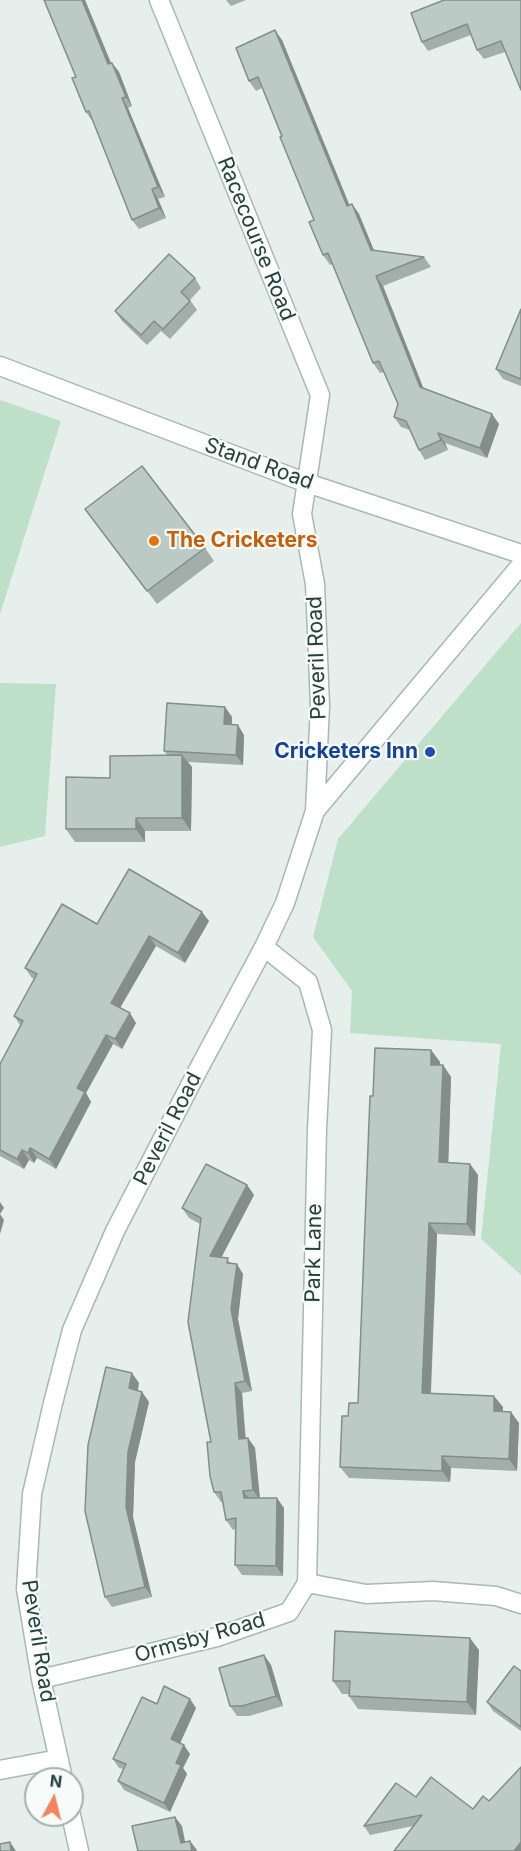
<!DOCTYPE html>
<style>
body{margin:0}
#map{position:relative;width:521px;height:1851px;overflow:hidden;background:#e6efeb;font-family:Inter,sans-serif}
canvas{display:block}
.north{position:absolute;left:24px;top:1767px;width:60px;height:60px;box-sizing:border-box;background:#f7fbf9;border:2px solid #a3b1ad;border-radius:50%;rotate:7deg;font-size:16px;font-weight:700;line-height:24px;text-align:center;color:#24423a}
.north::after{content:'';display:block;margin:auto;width:21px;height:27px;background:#f4845f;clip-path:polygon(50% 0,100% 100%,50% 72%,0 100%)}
</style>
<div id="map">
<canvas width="521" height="1851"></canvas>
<div class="north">N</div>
</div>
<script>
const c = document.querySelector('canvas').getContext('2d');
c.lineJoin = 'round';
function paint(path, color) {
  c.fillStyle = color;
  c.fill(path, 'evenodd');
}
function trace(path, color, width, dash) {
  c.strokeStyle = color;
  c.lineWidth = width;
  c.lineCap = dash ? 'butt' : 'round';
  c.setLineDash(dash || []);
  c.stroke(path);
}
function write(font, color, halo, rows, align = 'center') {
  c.font = font + ' Inter,sans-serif';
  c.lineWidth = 4.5;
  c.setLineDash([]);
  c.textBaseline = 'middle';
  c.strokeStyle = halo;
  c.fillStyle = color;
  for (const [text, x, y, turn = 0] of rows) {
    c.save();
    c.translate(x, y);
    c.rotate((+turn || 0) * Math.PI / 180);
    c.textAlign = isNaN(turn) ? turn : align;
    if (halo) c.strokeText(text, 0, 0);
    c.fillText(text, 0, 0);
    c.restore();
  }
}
paint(new Path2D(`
 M0,400l61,21 -61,193z
 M521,623v652l-40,-36 20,-195 -151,-11 2,-42 -39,-54 25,-98z
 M0,683l56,1 -11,152 -45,11z`), '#bfe0c8');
const minor = new Path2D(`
 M0,366l307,117 214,71
 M315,811l206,-246
 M264,947l44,35 14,48 -5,99 -10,454
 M41,1679l176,-42 72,-25 18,-29 59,11 67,-3 63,5 25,8
 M0,1770l59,-11
 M63,1779l-22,-100 -15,-90 6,-95 21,-91 19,-73 43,-99 83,-161 66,-123 21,-44 30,-92 5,-105 -5,-122 -13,-70 18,-119 -161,-395
 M71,1815l8,36`);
trace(minor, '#a8b8b2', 21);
trace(minor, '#fff', 18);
paint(new Path2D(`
 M85,0l26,63h1l7,9 13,34 -4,2 37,89 -7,2 8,19 -27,11 -7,-9 -39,-98 -7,-10 -10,-35z
 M226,0h20l-15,6z
 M521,0l-16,52 -21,7 -7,-9 -6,-15 -43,16 -6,-9z
 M282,40l67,165 3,-1 7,10 15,37 50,6 7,10 -48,19 40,103 76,35 -12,34 -42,-15 3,7 -23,10 -6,-10 -9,-20 -9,-3 -7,-10 4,-13 -14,-32 -4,1 -7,-10 -40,-99 -3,1 -7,-10 -9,-35 -52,-132 -6,3 -7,-10z
 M195,278l6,10 -11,12 7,10 -27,29 -9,-8 -14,14 -25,-24 -7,-10z
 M521,309v77l-18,-7 -7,-10z
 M85,509l120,39 9,13 -57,43z
 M225,707l7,10v8l12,10 -1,30 -55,-3 4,5 -1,64h-46v11h-70l-9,-13 44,-51 57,-23 -3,-4z
 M209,921l-24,42 -29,-17 -36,62 16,15 -14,26 -9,-5 -27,49 5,9 -35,67 -19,-11 -3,5 -5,-3 -5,9 -24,-13v-92l20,-39 -6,-9 20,-37 -2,-1 -7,-10 72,-44z
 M431,1050l9,12 -1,3h4l8,12 -3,85 22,2 8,11 -3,61 -38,-2 -6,160 72,13 -1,4 17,12 -2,48 -66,-3 -1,14 -101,-4 -9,-11 8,-51 10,-13 15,-307z
 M247,1185l7,10 -33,62 11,6 11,11 -5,45 14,72 -10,2 4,46 2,-1 7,10 5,50 24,10 -1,68 -41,-1 -7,-10 1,-36 -3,1 -7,-10 -3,-18h-2l-7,-10 -14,-268 -11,-6 -7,-10z
 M139,1383l-1,8 4,1 7,10 -14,60 -2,55 19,80 -40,10 -7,-10 -20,-86z
 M479,1650l-3,65 -118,-6 -9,-13v-2h-7l-9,-13z
 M264,1655l7,10 12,41 -34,10h-12l-7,-10z
 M521,1671v60l-28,-20 -6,-9z
 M157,1704l39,4 -16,35 10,11 -7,14 4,6 -17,38 -46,-22 -6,-9 5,-12 -4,-1 -6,-9z
 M416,1797l105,54 -108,-25 -43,9 -6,-9z`), '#a1aea9');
paint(new Path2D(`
 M82,0h3l30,73 -7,-9z
 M275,30l7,10 72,176 -7,-10z
 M112,63l7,9 13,34 -6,-9z
 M122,98l6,10 37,89 -7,-10z
 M152,189l6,10 8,19 -7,-10z
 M352,204l7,10 19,46 -7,-10z
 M376,276l7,10 44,111 -7,-10z
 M492,414l7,10 -12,34 -7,-10z
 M438,433l7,10 3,7 -7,-10z
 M225,707l7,10 -1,17 -7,-10z
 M238,725l6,10 -1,30 -7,-10z
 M182,755l10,12 -1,64 -9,-13z
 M136,818l9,13v11l-9,-13z
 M202,912l7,9 -24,42 -7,-10z
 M149,936l7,10 -39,67 -6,-10z
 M130,1013l6,10 -14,26 -7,-10z
 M106,1035l7,9 -27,49 5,9 -35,67 -7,-10 28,-71z
 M431,1050l9,12 -1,14 -8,-11z
 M443,1065l8,12 -3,97 -9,-12z
 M30,1148l7,10 -3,5 -6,-10z
 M22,1150l7,10 -5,9 -7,-10z
 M470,1164l8,11 -3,61 -8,-12z
 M247,1185l7,10 -37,71 -7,-10z
 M0,1202l4,6 -4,6 4,6 -4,14z
 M429,1223l8,11 -7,171 -8,-12z
 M237,1264l6,10 -5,45 14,72 -7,-10 -14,-72z
 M132,1373l7,10 -3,15 -7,-10z
 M235,1383l7,10 4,56 -7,-10z
 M142,1392l7,10 -14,60 -2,55 19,80 -7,-10 -19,-80 2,-55z
 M494,1396l9,11 -1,15 -8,-11z
 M511,1412l8,11 -2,48 -8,-12z
 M248,1438l7,10 5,52 -7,-10z
 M442,1456l9,12 -1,14 -8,-11z
 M243,1491l7,9 -6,-2z
 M277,1498l7,10 -1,68 -7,-10z
 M470,1638l9,12 -3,65 -9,-13z
 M264,1655l7,10 12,41 -7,-10z
 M190,1699l6,9 -18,40 -7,-9z
 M184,1745l6,9 -7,14 4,6 -17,38 -6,-9 12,-40z
 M175,1817l7,9 5,25 -6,-8z
 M190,1841l7,9v1h-5z
 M10,1842l6,9h-5z
 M521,1842v9h-7z`), '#838d89');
const building = new Path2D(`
 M44,0h38l26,64 4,-1 14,34 -4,1 36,89 -6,2 7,19 -27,12 -43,-109 -3,1 -14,-34 4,-1z
 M444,0h77v90l-20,-49 -24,9 -10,-26 -45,18 -11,-29z
 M275,30l72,176 5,-2 19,46 53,7 -48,19 44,111 72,27 -12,34 -42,-15 3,7 -22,10 -13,-29 -12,-4 4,-13 -19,-43 -6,2 -45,-110 -5,2 -14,-33 5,-2 -34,-83 2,-1 -24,-59 -9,4 -13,-33z
 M169,254l26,24 -14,14 9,9 -27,28 -9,-8 -13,14 -26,-24z
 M521,309v70l-25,-10z
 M142,466l63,82 -58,43 -62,-82z
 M167,703l58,4 -1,17 14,1 -2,30 -72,-4z
 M182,755v63h-46v11h-70v-52l44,1v-22z
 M129,869l73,43 -24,41 -29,-17 -38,67 19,10 -15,26 -9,-4 -29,53 8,4 -36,67 -19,-11 -2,5 -6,-3 -5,9 -17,-9v-86l23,-43 -9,-5 23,-42 -12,-6 37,-64 35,20z
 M375,1048l56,2v15h12l-4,97 31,2 -3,60 -38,-1 -7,170 72,3v15l17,1 -2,47 -67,-3v15l-102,-4 2,-51h6l1,-13h9l12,-307h3z
 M206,1164l41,21 -37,71 18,2 -1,5 10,1 -6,45 14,72 -10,2 4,56 9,-1 5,52 -10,1 1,7h33l-1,68 -41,-1 1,-47 -10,2 -5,-28h-7l-4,-16 -3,-34h4l-23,-120 13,-104 -19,-10z
 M106,1367l26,6 -3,15 13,4 -14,60 -2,55 19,80 -40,10 -20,-86 3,-66z
 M335,1631l135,7 -3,64 -118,-6 1,-15h-17z
 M264,1655l12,41 -34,10h-12l-11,-38z
 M514,1666l7,5v56l-34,-25z
 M164,1686l26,13 -19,40 13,6 -8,18 5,2 -17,38 -46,-22 8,-17 -13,-5 29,-62 15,7z
 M521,1767v75l-7,9h-120l28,-36 -58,11 32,-43 20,14 15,-20 42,32 10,-13 6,5z
 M175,1817l6,26 9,-2 2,10h-54l-6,-25z
 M10,1842l1,9h-11v-7z`);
paint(building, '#bbcac4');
trace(building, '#838d89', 1.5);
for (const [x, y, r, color] of [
 [154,541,6,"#e8710a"],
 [430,752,6,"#1a4fb4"]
]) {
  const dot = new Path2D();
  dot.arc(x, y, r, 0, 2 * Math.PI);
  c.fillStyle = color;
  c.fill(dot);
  trace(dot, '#f7fbf9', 2);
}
write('21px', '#24423a', '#f7fbf9', [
 ["Racecourse Road",256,239,68],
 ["Stand Road",259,464,20],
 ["Peveril Road",317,658,-92],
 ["Peveril Road",168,1129,-63],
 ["Park Lane",314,1253,-89],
 ["Ormsby Road",200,1638,-16],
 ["Peveril Road",38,1641,81]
]);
write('bold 21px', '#c56008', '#f7fbf9', [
 ["The Cricketers",166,541]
], 'left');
write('bold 21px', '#164399', '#f7fbf9', [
 ["Cricketers Inn",418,752]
], 'right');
</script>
